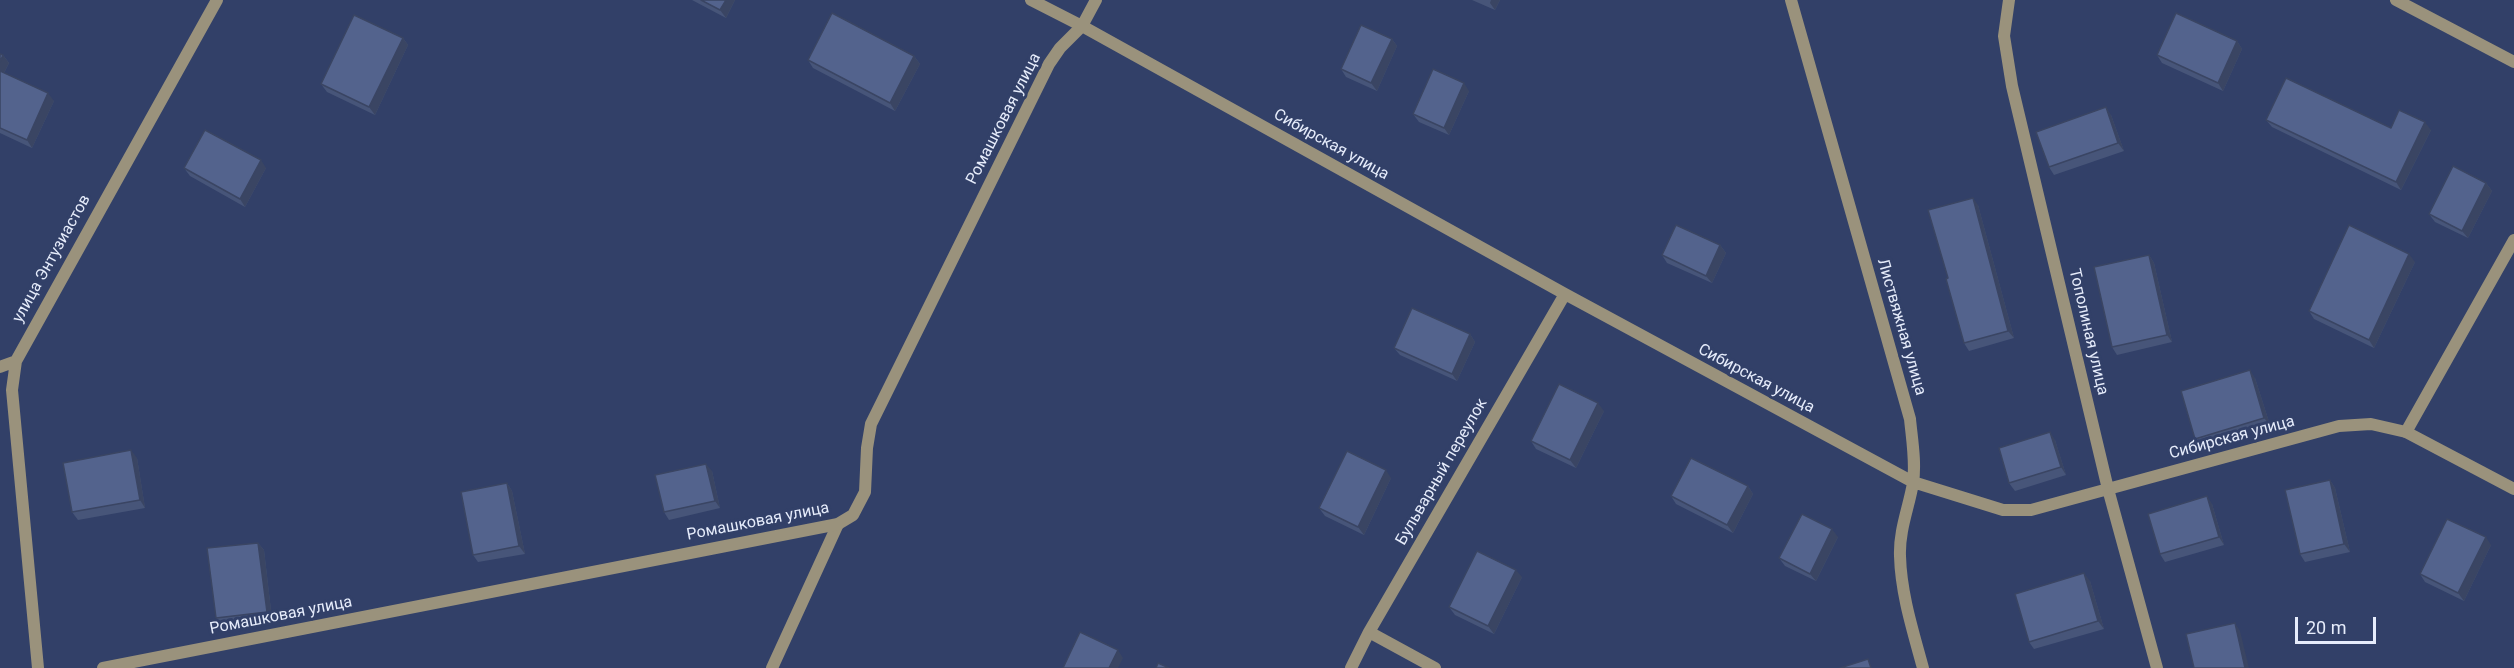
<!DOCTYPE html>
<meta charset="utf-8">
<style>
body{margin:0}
#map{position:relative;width:2514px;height:668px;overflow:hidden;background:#324068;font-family:Roboto,sans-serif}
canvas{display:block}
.scale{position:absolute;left:2295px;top:617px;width:81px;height:27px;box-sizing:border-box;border:3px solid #e6ecfb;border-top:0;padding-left:8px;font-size:18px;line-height:21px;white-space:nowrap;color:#e6ecfb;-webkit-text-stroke:4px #324068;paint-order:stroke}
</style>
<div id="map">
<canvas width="2514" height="668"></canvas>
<div class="scale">20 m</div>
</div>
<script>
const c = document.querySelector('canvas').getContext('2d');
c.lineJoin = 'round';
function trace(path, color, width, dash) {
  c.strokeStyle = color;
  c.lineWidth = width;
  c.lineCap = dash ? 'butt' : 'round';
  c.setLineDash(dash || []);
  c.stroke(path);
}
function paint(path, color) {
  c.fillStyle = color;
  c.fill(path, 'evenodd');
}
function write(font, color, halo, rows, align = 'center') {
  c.font = font + ' Roboto,sans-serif';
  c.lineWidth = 6;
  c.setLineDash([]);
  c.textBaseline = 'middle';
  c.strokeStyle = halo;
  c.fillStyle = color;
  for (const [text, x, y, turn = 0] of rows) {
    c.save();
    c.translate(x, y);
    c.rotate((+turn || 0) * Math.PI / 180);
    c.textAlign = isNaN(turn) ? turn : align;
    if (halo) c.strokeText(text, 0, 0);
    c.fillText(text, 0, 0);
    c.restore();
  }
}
trace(new Path2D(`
 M2406,432l108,-192
 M772,668l66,-144`), '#9a927c', 12);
trace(new Path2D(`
 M1031,0l51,26 483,268 348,188 90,28h28l308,-84 32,-2 35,8 108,57
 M1791,0l119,419c2,21 6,43 3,64 -4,24 -14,47 -13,73 1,38 13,75 23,112
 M2009,0l-5,36 8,50 96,403 49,179
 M2396,0l118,62
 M0,367l16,-6
 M1369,632l66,36
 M38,668l-26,-278 4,-29 201,-361
 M103,668l735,-144 15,-9 12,-23 2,-44 4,-24 178,-360 11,-16 22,-22 14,-26
 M1351,668l18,-36 196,-338`), '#9a927c', 12);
paint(new Path2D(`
 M692,0h43l-9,18z
 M1472,0h28l-5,10z
 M403,38l5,7 -33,70 -48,-23 -6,-8z
 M1392,39l5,7 -20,45 -31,-14 -5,-8z
 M2237,41l5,8 -19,42 -61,-28 -5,-8z
 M0,54l3,1 6,8 -5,10 50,28 -22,47 -32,-15z
 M914,56l6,8 -25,47 -82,-43 -5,-8z
 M1469,91l-20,44 -30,-13 -6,-8z
 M2111,115l13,36 -70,24 -5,-8z
 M2266,120l125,8 40,2 -30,60 -129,-63z
 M184,168h82l-21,39 -55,-31z
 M2486,183l6,8 -24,47 -33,-16 -6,-8z
 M1978,205l36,133 -45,13 -5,-8 -16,-65z
 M1720,245l6,8 -14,30 -45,-20 -5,-8z
 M2149,255l5,8 18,79 -55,13 -5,-8z
 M2415,262l-41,86 -60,-29 -5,-8z
 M1470,334l5,8 -18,39 -57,-26 -6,-7z
 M2255,378l15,47 -69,22 -6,-8z
 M1604,411l-28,57 -40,-19 -5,-8z
 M2055,440l11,35 -51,16 -6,-8z
 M137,458l8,50 -67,12 -6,-8z
 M712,471l8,37 -51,12 -5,-8z
 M1391,478l-27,57 -39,-19 -6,-8z
 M2330,480l5,8 15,64 -45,10 -5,-8z
 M507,483l5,8 13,63 -47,8 -5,-7z
 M1748,486l5,8 -20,39 -57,-29 -5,-8z
 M2212,504l12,41 -59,17 -5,-8z
 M1838,537l-22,44 -31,-15 -6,-8z
 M258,543l6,7 8,69 -51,7 -5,-8z
 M2491,545l-27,56 -39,-19 -5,-8z
 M1522,577l-28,57 -39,-19 -6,-8z
 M2090,581l14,48 -70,20 -5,-7z`), '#475579');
paint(new Path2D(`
 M726,0h9l-9,18 -6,-8z
 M1491,0h9l-5,10 -5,-7z
 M403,38l5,7 -33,70 -6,-8z
 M1392,39l5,7 -20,45 -6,-8z
 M2237,41l5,8 -19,42 -5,-8z
 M3,55l6,8 -7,14 -2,-3v-12z
 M914,56l6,8 -25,47 -5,-8z
 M1464,83l5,8 -20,44 -5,-7z
 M48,93l6,8 -22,47 -5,-8z
 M2106,107l5,8 13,36 -6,-8z
 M2425,122l6,8 -30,60 -5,-8z
 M261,160l5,8 -21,39 -5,-8z
 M2486,183l6,8 -24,47 -6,-7z
 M1973,198l5,7 36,133 -6,-7z
 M1720,245l6,8 -14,30 -6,-7z
 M2409,254l6,8 -41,86 -5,-8z
 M2149,255l5,8 18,79 -5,-7z
 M1470,334l5,8 -18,39 -5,-7z
 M2250,370l5,8 15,47 -6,-7z
 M1598,403l6,8 -28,57 -6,-8z
 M2050,432l5,8 11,35 -5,-8z
 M131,450l6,8 8,50 -5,-8z
 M706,464l6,7 8,37 -5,-7z
 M1386,470l5,8 -27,57 -6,-8z
 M2330,480l5,8 15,64 -6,-8z
 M507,483l5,8 13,63 -6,-8z
 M1748,486l5,8 -20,39 -6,-8z
 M2207,496l5,8 12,41 -5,-8z
 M1832,529l6,8 -22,44 -6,-7z
 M2486,537l5,8 -27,56 -6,-8z
 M258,543l6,7 8,69 -5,-7z
 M1516,570l6,7 -28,57 -6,-8z
 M2084,573l6,8 14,48 -6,-8z
 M2235,623l5,8 9,37h-4z
 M1118,650l5,8 -5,10h-9z`), '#3a4563');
const building = new Path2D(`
 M701,0h25l-6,10z
 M832,13l82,43 -24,47 -82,-43z
 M2176,13l61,28 -19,42 -61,-28z
 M354,15l49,23 -34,69 -48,-23z
 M1361,25l31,14 -21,44 -30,-14z
 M0,54l3,1 -3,7z
 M1433,69l31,14 -20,45 -31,-14z
 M0,71l48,22 -21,47 -27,-12z
 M2286,78l105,50 8,-18 26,12 -29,60 -130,-62z
 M2106,107l12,36 -69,24 -13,-35z
 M205,130l56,30 -21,39 -56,-31z
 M2453,166l33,17 -24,48 -33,-17z
 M1973,198l35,133 -44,12 -18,-64 2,-1 -20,-68z
 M1676,225l44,20 -14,31 -44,-21z
 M2349,225l60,29 -40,86 -60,-29z
 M2149,255l18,80 -55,12 -18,-80z
 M1412,308l58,26 -18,40 -58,-26z
 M2250,370l14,48 -69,21 -14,-48z
 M1559,384l39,19 -28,57 -39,-19z
 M2050,432l11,35 -52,16 -10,-35z
 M131,450l9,50 -68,12 -9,-49z
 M1347,451l39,19 -28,57 -39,-19z
 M1691,458l57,28 -21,39 -56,-29z
 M706,464l9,37 -51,11 -9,-37z
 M2330,480l14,64 -44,10 -15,-64z
 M507,483l12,63 -46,9 -12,-63z
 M2207,496l12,41 -59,17 -12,-40z
 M1802,514l30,15 -22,45 -31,-16z
 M2447,519l39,18 -28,56 -38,-19z
 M258,543l9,69 -51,6 -9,-70z
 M1477,551l39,19 -28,56 -39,-19z
 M2084,573l14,48 -69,21 -14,-48z
 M2235,623l10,45h-51l-8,-34z
 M1080,632l38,18 -9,18h-46z
 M1868,659l3,9h-31z
 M1158,663l11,5h-13z`);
paint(building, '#53638d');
trace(building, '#3a4563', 1.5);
write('16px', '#e6ecfb', '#324068', [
 ["Ромашковая улица",1004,119,-63],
 ["Сибирская улица",1331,145,29],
 ["улица Энтузиастов",52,259,-61],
 ["Листвяжная улица",1901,327,74],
 ["Тополиная улица",2088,332,77],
 ["Сибирская улица",1756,379,28],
 ["Сибирская улица",2232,438,-15],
 ["Бульварный переулок",1442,472,-60],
 ["Ромашковая улица",758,522,-11],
 ["Ромашковая улица",281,616,-11]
]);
</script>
